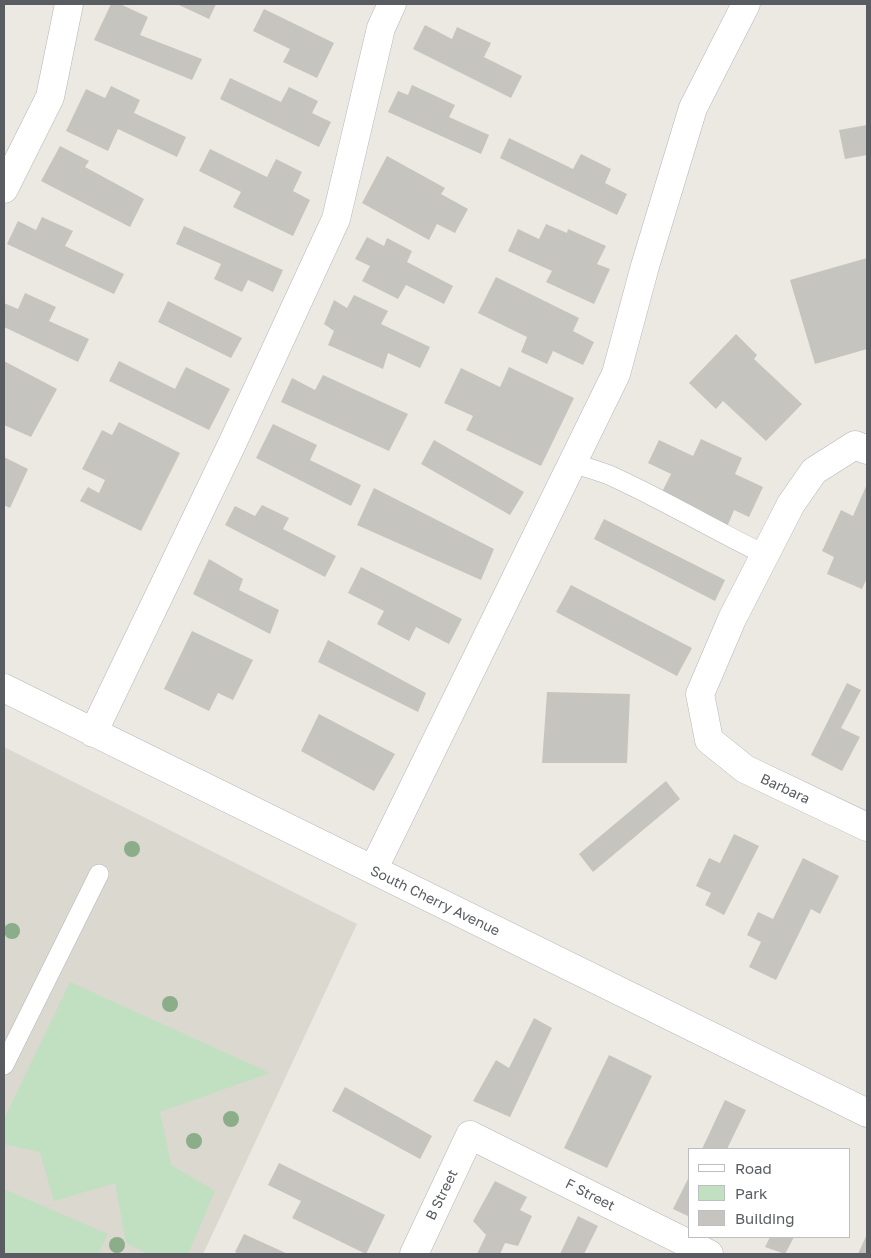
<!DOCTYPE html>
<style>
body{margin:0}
#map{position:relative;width:871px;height:1258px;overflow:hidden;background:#ebe9e1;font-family:"Golos Text",sans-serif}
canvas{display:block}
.frame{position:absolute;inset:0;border:5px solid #595c60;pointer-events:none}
.legend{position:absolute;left:688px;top:1148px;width:162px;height:90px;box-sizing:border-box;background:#fff;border:1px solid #bdbebf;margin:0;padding:6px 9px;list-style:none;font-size:15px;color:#595c60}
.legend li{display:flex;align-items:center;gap:10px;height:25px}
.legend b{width:25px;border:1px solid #bdbebf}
</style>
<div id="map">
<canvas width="871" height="1258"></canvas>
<div class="frame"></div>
<ul class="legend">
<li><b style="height:6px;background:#fff"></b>Road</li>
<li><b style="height:14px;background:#c0e0c1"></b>Park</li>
<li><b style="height:14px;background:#c6c4be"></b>Building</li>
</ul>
</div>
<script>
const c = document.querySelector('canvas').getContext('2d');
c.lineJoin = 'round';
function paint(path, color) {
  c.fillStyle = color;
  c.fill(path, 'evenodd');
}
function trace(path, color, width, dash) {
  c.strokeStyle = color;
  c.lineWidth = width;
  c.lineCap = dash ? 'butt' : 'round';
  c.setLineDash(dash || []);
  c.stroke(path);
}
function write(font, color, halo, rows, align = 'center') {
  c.font = font + ' "Golos Text",sans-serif';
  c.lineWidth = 4;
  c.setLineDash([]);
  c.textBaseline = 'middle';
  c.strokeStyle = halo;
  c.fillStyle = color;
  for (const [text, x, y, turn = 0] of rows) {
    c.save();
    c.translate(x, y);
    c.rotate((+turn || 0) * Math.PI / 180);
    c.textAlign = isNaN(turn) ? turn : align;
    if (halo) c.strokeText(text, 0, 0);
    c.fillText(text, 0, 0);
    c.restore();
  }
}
paint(new Path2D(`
 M4,747l353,177 -154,330h-199z`), '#dad8cf');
paint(new Path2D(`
 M70,982l200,91 -110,39 11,53 44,26 -27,63h-40l-22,-11 -11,-60 -61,18 -14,-49 -36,-8v-25z
 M4,1189l104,45 -10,20h-94z`), '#c0e0c1');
paint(new Path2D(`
 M111,4h9l28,13 -8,18 62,24 -10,21 -98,-40z
 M177,4h39l-7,15z
 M264,9l70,34 -17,35 -34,-16 7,-13 -37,-18z
 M425,25l27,14 5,-12 34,16 -7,14 38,19 -11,22 -98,-49z
 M230,78l51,24 8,-15 29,14 -6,12 19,9 -12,25 -99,-48z
 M412,85l43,20 -6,12 40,18 -8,19 -93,-42 10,-21 10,4z
 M111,86l29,14 -6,13 52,24 -9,20 -59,-28 -10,22 -42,-20 20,-42 19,9z
 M867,125v30l-22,4 -6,-29z
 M509,138l64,31 8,-15 30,15 -6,14 22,11 -10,21 -117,-57z
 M60,146l29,15 -4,6 59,32 -14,28 -89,-46z
 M210,149l57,28 9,-18 26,13 -9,19 17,9 -17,36 -60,-29 8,-15 -42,-21z
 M387,156l58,32 -4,6 27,15 -13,24 -18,-9 -8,16 -67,-37z
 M42,217l31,14 -8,15 59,28 -10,20 -107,-50 11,-23 18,9z
 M546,224l21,9 1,-4 38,17 -9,18 13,5 -16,35 -48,-22 6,-11 -44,-20 10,-22 21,10z
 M184,226l99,44 -10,22 -25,-12 -6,12 -28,-13 7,-15 -45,-20z
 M367,237l17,9 3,-8 25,13 -5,11 46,24 -9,18 -38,-19 -8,14 -36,-18 8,-15 -15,-7z
 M867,258v91l-52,15 -25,-84z
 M496,277l83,41 -6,13 21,11 -11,23 -30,-14 -6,13 -26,-12 6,-15 -49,-24z
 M25,293l31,14 -7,14 40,18 -11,23 -74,-35v-24l14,6z
 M354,295l34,16 -7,13 49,23 -10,21 -32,-15 -5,16 -55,-24 6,-14 -10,-7 10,-24 13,8z
 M168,301l74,37 -11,20 -73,-36z
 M736,334l21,21 -3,4 48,45 -36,37 -43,-40 -7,8 -27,-26z
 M4,361l53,28 -26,48 -27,-12z
 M119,361l56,28 11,-22 44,22 -21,41 -100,-49z
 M509,367l65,31 -33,68 -75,-36 7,-14 -29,-13 17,-35 39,19z
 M323,375l85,39 -19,37 -108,-49 11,-24 23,12z
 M119,422l61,31 -39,78 -61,-30 8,-14 11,6 6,-13 -23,-11 20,-39 10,5z
 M273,424l44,21 -7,15 51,25 -10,21 -95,-48z
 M701,439l41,19 -7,16 28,13 -14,30 -15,-7 -7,17 -67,-31 11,-22 -23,-11 11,-23 34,16z
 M434,440l90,52 -14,23 -89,-51z
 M4,457l24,12 -18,39 -6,-3z
 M867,484v94l-5,11 -35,-15 7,-17 -12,-6 19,-41 12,6z
 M374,488l120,61 -13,31 -124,-55z
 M262,505l27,13 -6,11 53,27 -11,21 -100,-52 10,-19 20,10z
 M604,519l121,61 -10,21 -121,-62z
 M209,559l34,20 -4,11 40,20 -9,24 -77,-40z
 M361,567l101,52 -13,25 -33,-17 -7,14 -32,-17 7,-13 -36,-18z
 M571,585l121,63 -15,28 -121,-64z
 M192,631l61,29 -20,40 -15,-7 -9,18 -45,-22z
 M328,640l98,53 -8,19 -100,-50z
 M847,683l14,7 -20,38 19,9 -18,34 -31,-16z
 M547,692l83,2 -3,69h-85z
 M319,714l76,40 -21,37 -73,-40z
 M666,781l14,18 -87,73 -14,-18z
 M734,834l25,12 -35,69 -19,-10 6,-12 -15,-7 13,-28 11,5z
 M803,858l36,18 -19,38 -9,-5 -35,71 -27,-13 12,-25 -14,-7 11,-23 15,7z
 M534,1018l18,10 -42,89 -37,-16 23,-41 13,8z
 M609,1055l43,21 -45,92 -43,-20z
 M345,1087l87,49 -12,23 -88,-48z
 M725,1100l21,10 -19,39h-25z
 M279,1163l106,52 -19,39 -74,-36 9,-17 -33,-16z
 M690,1175v42l-17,-8z
 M495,1181l32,16 -7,13 12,6 -14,30 -13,-3 -5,11h-23l9,-19 -13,-14z
 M578,1216l20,10 -14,28h-24z
 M244,1234l44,20h-48l-5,-2z
 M867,1234v20h-9z
 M770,1237h24l-9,17 -20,-7z`), '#c6c4be');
const service = new Path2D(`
 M572,463c12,4 25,7 37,12 54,24 104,55 157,80
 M4,1065l95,-191`);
const minor = new Path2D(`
 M4,189l46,-92 19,-93
 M867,450l-12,-5 -41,26 -23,33 -59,115 -32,75 9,46 36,29 122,58
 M4,688l863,425
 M93,733l139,-289 104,-225 45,-191 11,-24
 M373,870l243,-496 29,-108 48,-158 53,-104
 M414,1254l56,-119 239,119`);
trace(service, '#b3b6ba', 20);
trace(minor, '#b3b6ba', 29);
trace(service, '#fff', 19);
trace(minor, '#fff', 28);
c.fillStyle = '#8bad8a';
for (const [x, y] of [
 [132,849],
 [12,931],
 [170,1004],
 [231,1119],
 [194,1141],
 [117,1245]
]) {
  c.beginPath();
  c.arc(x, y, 8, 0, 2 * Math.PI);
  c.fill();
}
write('14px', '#595c60', '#fff', [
 ["Barbara",785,789,25],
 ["South Cherry Avenue",435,901,26],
 ["B Street",442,1195,-64],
 ["F Street",590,1195,27]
]);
</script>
